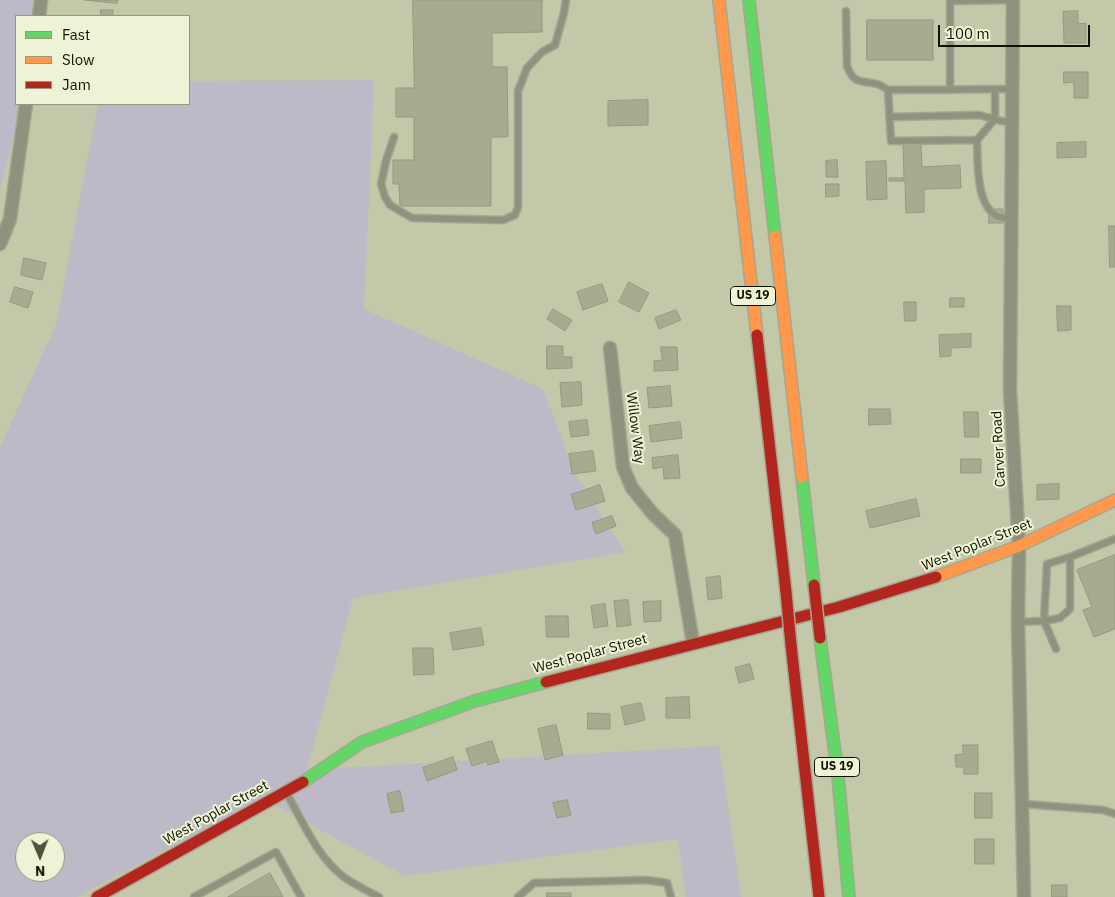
<!DOCTYPE html>
<style>
body{margin:0}
#map{position:relative;width:1115px;height:897px;overflow:hidden;background:#c3c8a8;font-family:"IBM Plex Sans",sans-serif}
canvas{display:block}
.legend{position:absolute;left:15px;top:15px;width:175px;height:90px;box-sizing:border-box;background:#eef3d6;border:1px solid #959980;margin:0;padding:6px 9px;list-style:none;font-size:15px;color:#101200}
.legend li{display:flex;align-items:center;gap:10px;height:25px}
.legend b{width:25px;border:1px solid #959980}
.north{position:absolute;left:15px;top:832px;width:50px;height:50px;box-sizing:border-box;background:#eef3d6;border:1px solid #959980;border-radius:50%;rotate:179deg;font-size:14px;font-weight:700;line-height:20px;text-align:center;color:#101200}
.north::after{content:'';display:block;margin:auto;width:18px;height:22px;background:#4f523b;clip-path:polygon(50% 0,100% 100%,50% 72%,0 100%)}
.scale{position:absolute;left:938px;top:25px;width:152px;height:22px;box-sizing:border-box;border:2px solid #101200;border-top:0;padding-left:6px;font-size:15px;line-height:18px;white-space:nowrap;color:#101200;-webkit-text-stroke:4px #eef3d6;paint-order:stroke}
</style>
<div id="map">
<canvas width="1115" height="897"></canvas>
<ul class="legend">
<li><b style="height:6px;background:#63d668"></b>Fast</li>
<li><b style="height:6px;background:#ff974d"></b>Slow</li>
<li><b style="height:6px;background:#b3261e"></b>Jam</li>
</ul>
<div class="north">N</div>
<div class="scale">100 m</div>
</div>
<script>
const c = document.querySelector('canvas').getContext('2d');
c.lineJoin = 'round';
function paint(path, color) {
  c.fillStyle = color;
  c.fill(path, 'evenodd');
}
function trace(path, color, width, dash) {
  c.strokeStyle = color;
  c.lineWidth = width;
  c.lineCap = dash ? 'butt' : 'round';
  c.setLineDash(dash || []);
  c.stroke(path);
}
function write(font, color, halo, rows, align = 'center') {
  c.font = font + ' "IBM Plex Sans",sans-serif';
  c.lineWidth = 4;
  c.setLineDash([]);
  c.textBaseline = 'middle';
  c.strokeStyle = halo;
  c.fillStyle = color;
  for (const [text, x, y, turn = 0] of rows) {
    c.save();
    c.translate(x, y);
    c.rotate((+turn || 0) * Math.PI / 180);
    c.textAlign = isNaN(turn) ? turn : align;
    if (halo) c.strokeText(text, 0, 0);
    c.fillText(text, 0, 0);
    c.restore();
  }
}
paint(new Path2D(`
 M0,0h33l-2,16h-15v88h5l-21,86z
 M374,80l-10,229 179,80 31,83 51,80 -272,46 -46,172 412,-24 22,151h-55l-8,-58 -273,37 -143,-78 -185,99h-77v-450l56,-122 42,-221h91v-23zM25,842h30v30h-30z`), '#bdb9c7');
const building = new Path2D(`
 M85,0h33l-1,3z
 M413,0h129v32l-50,1v34h15l1,70h-17v69h-91l-1,-22h-6v-24h21v-43h-18v-29h18z
 M101,10h12v6h-12z
 M1078,11v13l8,-1v20h-22l-1,-31z
 M867,20h66v40h-66z
 M1064,72h24v26h-14v-16l-10,1z
 M648,100v25l-40,1v-25z
 M1086,142v15l-29,1v-15z
 M921,144l1,23 38,-2 1,23 -37,1v23l-18,1 -1,-32h-16v-3h15l-1,-33z
 M837,160l1,17h-12v-16z
 M886,161l1,38 -20,1 -1,-38z
 M826,184h13v12l-13,1z
 M989,209h14v14h-14z
 M1109,226h6v41h-5z
 M24,258l22,5 -4,17 -21,-5z
 M629,282l20,11 -10,19 -20,-10z
 M602,284l6,17 -25,9 -6,-18z
 M15,287l18,5 -5,16 -18,-6z
 M950,298h14v9h-14z
 M904,302h12v19h-11z
 M1057,306h14v24l-13,1z
 M553,309l19,11 -7,11 -18,-12z
 M676,310l5,10 -22,9 -4,-11z
 M971,334v13l-20,1v8l-11,1 -1,-22z
 M547,346h16v11h9v11l-25,1z
 M661,347h16l1,23 -24,1v-10l8,-1z
 M581,382l1,23 -20,2 -2,-24z
 M670,386l2,20 -23,2 -2,-20z
 M869,409h21l1,15 -22,1z
 M964,412h14l1,25h-14z
 M587,420l2,15 -18,2 -2,-15z
 M680,422l2,16 -31,4 -2,-16z
 M593,451l3,20 -24,3 -3,-20z
 M678,455l2,23 -16,1 -1,-12 -10,2 -1,-11z
 M961,459h20v14h-20z
 M1059,484v15l-22,1v-15z
 M600,485l5,16 -29,9 -5,-15z
 M916,499l4,17 -50,12 -4,-17z
 M612,516l4,10 -20,8 -4,-11z
 M1115,555v74l-21,8 -11,-27 9,-3 -15,-37z
 M720,576l2,22 -14,2 -2,-22z
 M628,600l3,25 -14,2 -3,-26z
 M661,601v20l-17,1 -1,-20z
 M605,604l3,22 -14,2 -3,-22z
 M546,616h22l1,21h-22z
 M481,628l3,17 -31,5 -3,-17z
 M413,648h20l1,26 -20,1z
 M750,664l4,15 -15,4 -4,-15z
 M689,697l1,21h-24v-20z
 M641,703l4,17 -20,5 -4,-18z
 M588,713l22,1v15h-22z
 M556,725l7,30 -18,5 -7,-31z
 M492,741l7,21 -11,3 -1,-4 -15,5 -6,-17z
 M963,745h15v29h-14v-7h-8l-1,-12 8,-1z
 M453,757l4,13 -30,11 -4,-13z
 M400,791l4,20 -13,2 -4,-19z
 M975,793h17v25h-17z
 M567,800l4,15 -14,3 -4,-15z
 M975,839h19v25h-19z
 M270,873l13,24h-55z
 M1052,885h15v12h-15z
 M547,893h24v4h-24z`);
paint(building, '#a8ab90');
trace(building, '#95997f', 1);
const lane = new Path2D(`
 M846,11l1,55c7,19 14,14 30,18 4,1 8,4 11,6l125,-1
 M888,90l3,51 86,-1 18,-21v-29
 M950,90v-89l63,-1
 M890,117l89,-2 22,6 12,1
 M394,137l-8,24 -5,23 4,13 5,8 22,13 91,2 12,-5 3,-8v-116l9,-23 15,-16 13,-7 9,-32 2,-13
 M977,140c1,21 -2,67 22,77 4,1 9,1 12,2
 M1018,622l26,-1 16,-3 10,-9v-52
 M1056,649l-12,-28 3,-57 23,-7 45,-18
 M286,792c17,30 31,65 59,86 11,7 22,13 34,19
 M1023,804l80,6 12,4
 M194,897l82,-45 25,45
 M518,897l16,-14 113,-3 20,3 4,14`);
const street = new Path2D(`
 M1013,0l-3,390 9,156 -1,76 6,275
 M39,16l2,-16
 M0,244l10,-25 16,-115
 M610,348l13,119 9,21 21,26 22,21 18,108`);
const fast = new Path2D(`
 M749,0l26,236
 M802,477l12,108
 M820,638l18,138 11,121
 M303,782l59,-40 113,-41 71,-19`);
const slow = new Path2D(`
 M719,0l38,335
 M775,236l27,241
 M936,577l83,-31 96,-46`);
const jam = new Path2D(`
 M757,335l29,257
 M791,645l28,252
 M546,682l293,-75 97,-30
 M97,897l206,-115`);
trace(lane, '#a5a890', 9);
trace(street, '#a5a890', 15);
trace(fast, '#a5a890', 14);
trace(slow, '#a5a890', 14);
trace(jam, '#a5a890', 14);
trace(lane, '#8f927e', 6);
trace(street, '#8f927e', 12);
trace(fast, '#63d668', 11);
trace(slow, '#ff974d', 11);
trace(jam, '#b3261e', 11);
const jamBridge = new Path2D(`
 M814,585l6,53
 M786,592l5,53`);
trace(jamBridge, '#a5a890', 14, []);
trace(jamBridge, '#b3261e', 11);
for (const [x, y, w] of [
 [753,296,45],
 [837,767,45]
]) {
  const box = new Path2D();
  box.roundRect(x - w / 2, y - 9.5, w, 19, 4);
  c.fillStyle = '#eef3d6';
  c.fill(box);
  trace(box, '#101200', 1);
}
write('bold 12px', '#101200', null, [
 ["US 19",753,296],
 ["US 19",837,767]
]);
write('14px', '#101200', '#eef3d6', [
 ["Willow Way",635,428,83],
 ["Carver Road",999,449,-93],
 ["West Poplar Street",977,545,-22],
 ["West Poplar Street",590,654,-15],
 ["West Poplar Street",216,813,-29]
]);
</script>
